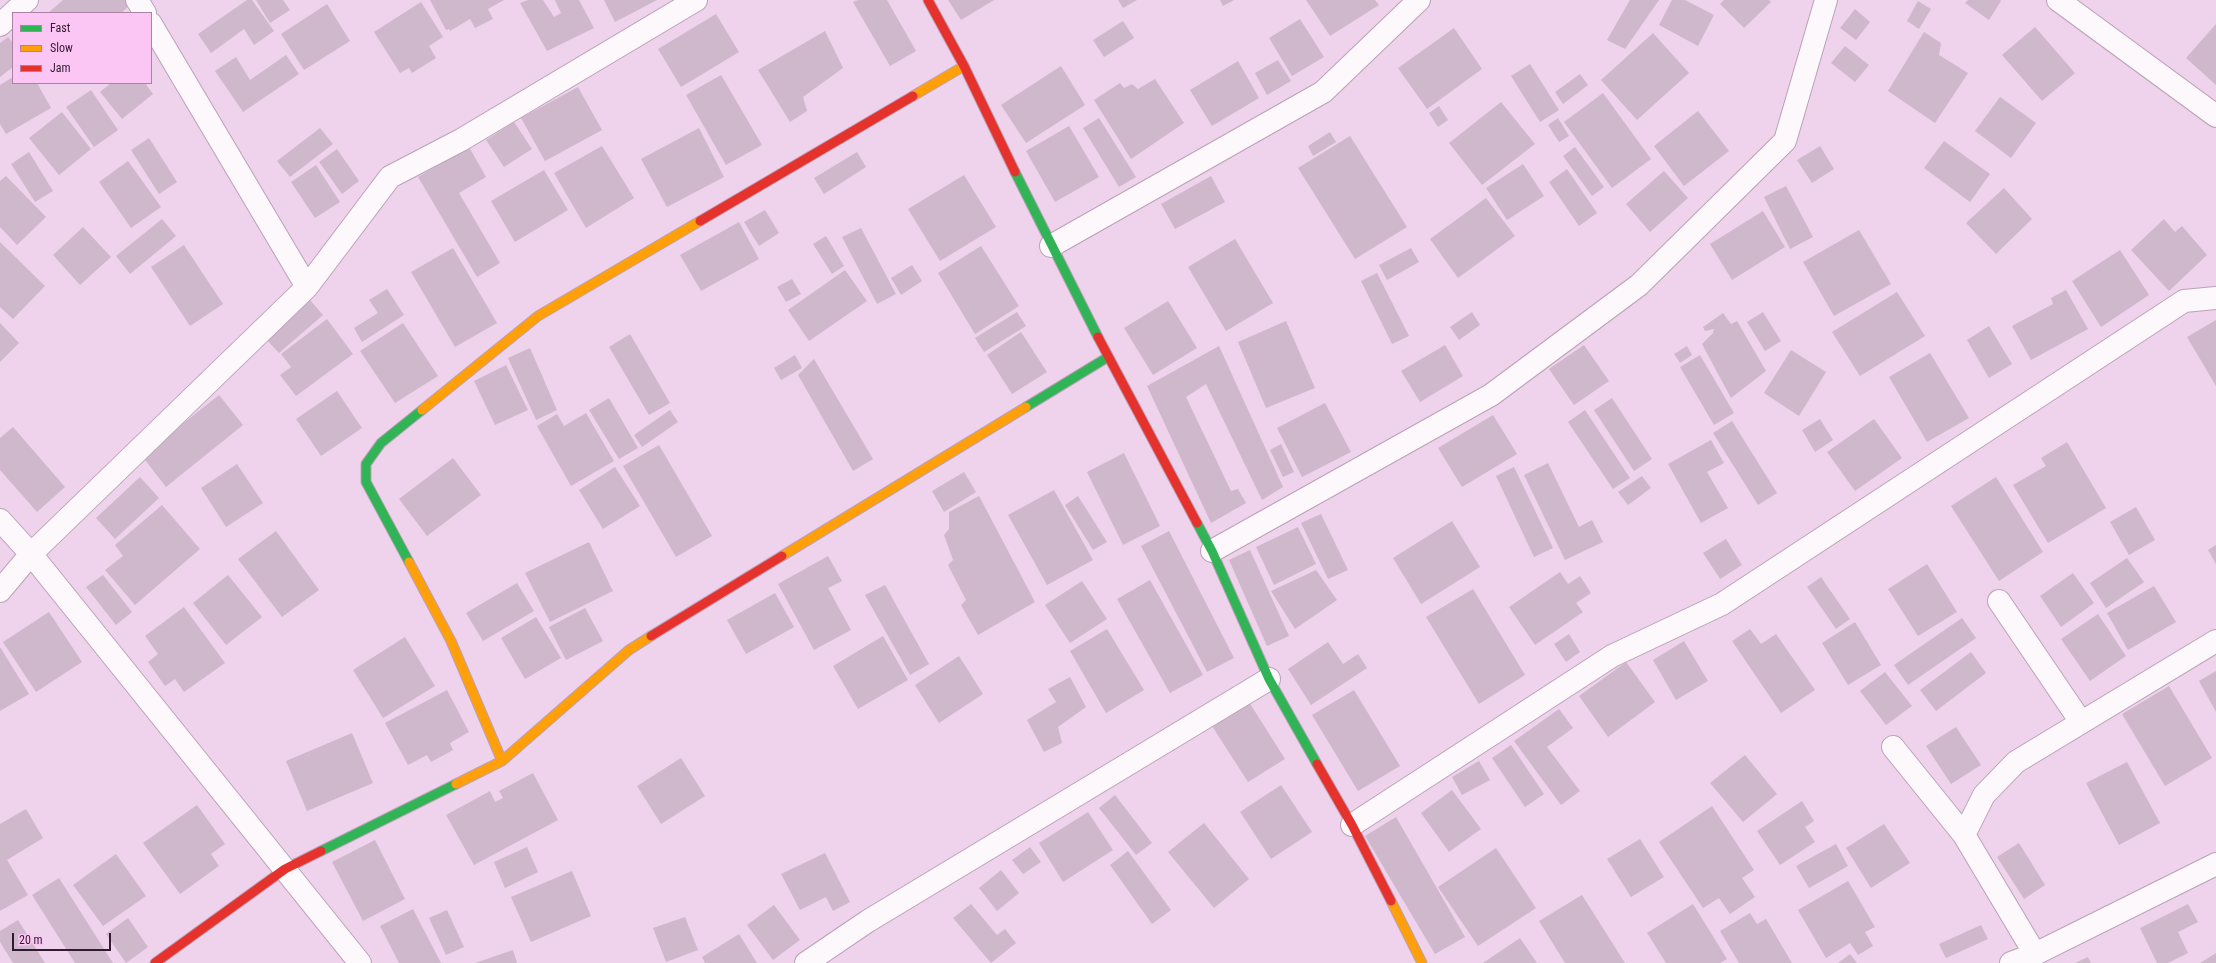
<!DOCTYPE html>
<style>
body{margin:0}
#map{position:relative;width:2216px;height:963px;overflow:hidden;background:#efd2eb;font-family:"Roboto Condensed",sans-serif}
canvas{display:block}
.legend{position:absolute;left:12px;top:12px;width:140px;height:72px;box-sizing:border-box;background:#fbc6f4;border:1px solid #ab81a6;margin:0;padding:5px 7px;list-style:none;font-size:12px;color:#331a31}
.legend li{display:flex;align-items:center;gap:8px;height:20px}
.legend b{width:20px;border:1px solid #ab81a6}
.scale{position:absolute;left:12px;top:933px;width:99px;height:18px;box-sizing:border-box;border:2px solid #331a31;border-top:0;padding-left:5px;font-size:12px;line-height:14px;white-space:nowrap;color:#331a31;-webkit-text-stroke:3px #fbc6f4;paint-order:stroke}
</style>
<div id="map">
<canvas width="2216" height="963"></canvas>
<ul class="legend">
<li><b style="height:5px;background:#30b455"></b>Fast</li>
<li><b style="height:5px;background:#ff9f0a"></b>Slow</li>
<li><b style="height:5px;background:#e5322d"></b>Jam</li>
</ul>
<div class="scale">20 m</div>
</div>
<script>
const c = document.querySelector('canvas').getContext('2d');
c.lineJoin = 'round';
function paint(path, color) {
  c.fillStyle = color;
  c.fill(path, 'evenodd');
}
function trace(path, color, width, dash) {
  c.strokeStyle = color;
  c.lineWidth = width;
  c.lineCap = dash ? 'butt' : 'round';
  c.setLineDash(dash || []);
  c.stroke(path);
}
paint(new Path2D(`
 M63,0h62l4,6 -8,7h-73z
 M247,0h5l22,31 -20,14 -10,-16 -33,24 -13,-19z
 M256,0h27l7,10 -20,13z
 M430,0h74l-16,9 5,10 -18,9 -5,-9 -20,12 -1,-2 -3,1z
 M528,0h15l11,17 7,-4 -6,-13h24l15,28 -47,23 -27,-48z
 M604,0h53l-42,22z
 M858,0h29l29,51 -26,15 -37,-64z
 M948,0h46l-33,20z
 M1118,0h19l-14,8z
 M1220,0h14l-11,6z
 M1306,0h69l4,5 -49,31z
 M1630,0h29l-34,49 -18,-9z
 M1672,0h13l29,15 -16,31 -39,-21z
 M1724,0h45l2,2 -27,26 -24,-24z
 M1968,0h32l1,1 -12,19 -24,-17z
 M1918,1l13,8 -12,20 -12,-8z
 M421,2l22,35 -14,9 7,12 -24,15 -3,-5 -9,5 -26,-41z
 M327,4l23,37 -46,29 -23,-36z
 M1855,9l15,13 -14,18 -16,-12z
 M716,14l23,38 -58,35 -23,-38z
 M1300,19l24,38 -32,19 -23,-38z
 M1123,21l11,17 -30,19 -11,-17z
 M2216,24v61l-30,-27z
 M2035,27l40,46 -33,28 -40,-46z
 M1454,28l28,41 -55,40 -29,-41z
 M825,31l18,37 -40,29 4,14 -17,11 -32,-52z
 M1924,32l17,11 -2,12 29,18 -33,50 -47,-32z
 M1653,33l36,40 -52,47 -36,-40z
 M8,37l5,6v24l-13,10v-34z
 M1845,46l24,19 -14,17 -24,-19z
 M286,55l13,19 -56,38 -28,-41 21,-14 14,23z
 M1278,60l13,21 -24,14 -12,-22z
 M1238,61l21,37 -47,28 -22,-36z
 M1530,64l29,46 -19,12 -29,-46z
 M1061,66l24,39 -59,38 -25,-38z
 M1580,74l8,11 -25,19 -8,-12z
 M721,75l41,70 -36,20 -40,-70z
 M13,77v6h24l14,25 -45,26 -6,-10v-39z
 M1155,79l29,44 -53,36 -37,-59 26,-17 4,5 8,-4 6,5z
 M111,83h34l8,11 -31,25 -22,-27z
 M578,87l24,43 -57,31 -24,-43z
 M91,90l27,40 -24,17 -28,-40z
 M1603,93l48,66 -39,29 -48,-66z
 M2000,97l36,26 -25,35 -36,-27z
 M1501,102l34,42 -53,41 -33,-42z
 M1439,106l9,14 -10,7 -9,-14z
 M1698,111l31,40 -45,35 -30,-40z
 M62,112l29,37 -32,26 -30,-37z
 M1099,118l37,59 -17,10 -36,-59z
 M1558,118l11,18 -10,6 -11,-17z
 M514,122l18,27 -28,18 -18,-27z
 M1069,126l30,51 -44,25 -29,-51z
 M320,128l13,16 -43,33 -13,-16z
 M699,128l25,49 -57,30 -26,-48z
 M1330,132l6,10 -23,14 -5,-10z
 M1350,136l57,91 -52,32 -57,-91z
 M149,138l28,44 -18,12 -28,-44z
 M1944,141l46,33 -20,28 -46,-34z
 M602,146l32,52 -48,30 -32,-55z
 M1820,146l14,23 -22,14 -15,-23z
 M469,147l17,30 -27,16 41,70 -23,14 -59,-100z
 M1575,147l29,40 -12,9 -29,-40z
 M337,149l22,32 -17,13 -23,-32z
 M29,152l24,39 -18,11 -24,-38z
 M857,152l9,15 -42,27 -10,-16z
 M128,161l33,46 -30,21 -32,-46z
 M1523,164l21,32 -37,24 -21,-32z
 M316,165l24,37 -25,16 -24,-36z
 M1567,169l30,44 -18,13 -30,-44z
 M544,170l24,40 -53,32 -24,-41z
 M1664,171l24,27 -38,34 -24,-28z
 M964,175l32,52 -56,34 -32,-52z
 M6,176l40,41 -29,28 -17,-18v-46z
 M1211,176l14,26 -50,27 -14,-25z
 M1786,186l27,51 -23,12 -26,-52z
 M2004,188l28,31 -36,35 -30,-31z
 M1486,198l29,38 -57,42 -28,-39z
 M765,210l14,23 -20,13 -15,-24z
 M1763,211l22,36 -53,33 -22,-36z
 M162,219l14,17 -46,38 -14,-18z
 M2164,219l11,13 7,-6 25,29 -38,36 -38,-41z
 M739,222l20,37 -58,32 -21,-36z
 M83,227l28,30 -31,28 -27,-30z
 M861,228l35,66 -19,10 -35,-67z
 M1859,230l32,54 -57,32 -31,-54z
 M826,236l18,30 -12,8 -19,-30z
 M1235,239l38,64 -47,28 -38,-64z
 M0,242l45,44 -32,33 -13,-12z
 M184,245l39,59 -33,22 -39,-59z
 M981,246l38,60 -44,28 -37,-61z
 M453,248l44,75 -42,24 -44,-75z
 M1411,248l8,14 -32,18 -8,-15z
 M2120,250l29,45 -48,32 -29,-46z
 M912,265l10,16 -21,14 -10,-17z
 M845,270l22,31 -58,40 -21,-31z
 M1377,273l32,63 -17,8 -31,-63z
 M792,279l9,15 -15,8 -9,-15z
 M387,289l17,26 -42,27 -8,-14 24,-15 -9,-13z
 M2066,290l22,39 -57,31 -19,-34 41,-22 -2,-6z
 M1897,292l28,44 -65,40 -28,-44z
 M310,300l13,15 -44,38 -14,-15z
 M1168,301l29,47 -44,27 -29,-47z
 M1017,312l9,14 -42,26 -9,-14z
 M1472,312l8,13 -21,15 -9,-13z
 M1763,312l18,29 -16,10 -18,-29z
 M1723,313l8,11 6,-3 29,50 -35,27 -29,-54 11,-11 1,-4 -9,2 -2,-4z
 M327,319l26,35 -57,42 -16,-21 11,-8 -10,-13z
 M2216,320v66l-29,-49z
 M1286,321l29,67 -49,20 -28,-66z
 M0,323l19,20 -19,19z
 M403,323l35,53 -43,27 -35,-52z
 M1989,326l23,38 -23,14 -22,-38z
 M1021,332l26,40 -35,22 -25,-39z
 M630,334l40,69 -21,12 -40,-68z
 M1445,345l18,31 -43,26 -19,-31z
 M1584,345l25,36 -35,24 -25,-36z
 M1219,346l64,141 -21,13 -56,-116 -20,13 45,94 7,-2 8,14 -35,20 -64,-137z
 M1687,346l5,9 -12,8 -6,-9z
 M530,348l27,62 -21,10 -28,-62z
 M1791,350l35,22 -27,44 -35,-23z
 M1930,353l39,65 -42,24 -38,-65z
 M795,355l7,13 -21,12 -7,-12z
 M1700,355l34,58 -20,12 -34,-58z
 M814,359l59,100 -20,12 -55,-96z
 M506,365l22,45 -33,15 -21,-44z
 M337,391l25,37 -41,28 -25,-37z
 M219,395l24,30 -77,62 -24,-31z
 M609,398l29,50 -19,11 -30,-49z
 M1612,398l40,61 -18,12 -40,-61z
 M1325,403l26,49 -49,25 -25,-49z
 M670,410l8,12 -36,25 -8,-12z
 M1585,410l45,68 -17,11 -45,-67z
 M586,413l28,48 -43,25 -34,-60 20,-12 7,12z
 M1493,415l24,39 -55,33 -24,-39z
 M1820,419l13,21 -18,12 -13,-22z
 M1874,419l28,39 -47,33 -28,-39z
 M1732,421l45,72 -19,12 -45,-72z
 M13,427l52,60 -28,25 -37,-42v-32z
 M1711,440l13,23 -17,9 21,36 -27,15 -33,-59z
 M2067,442l39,66 -58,35 -35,-58 33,-19 -5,-8z
 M1281,444l13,28 -11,5 -13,-27z
 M659,445l53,91 -36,21 -53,-91z
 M1124,453l36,73 -37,19 -36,-73z
 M453,458l28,37 -54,41 -28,-37z
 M1548,463l31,64 13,-7 11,22 -38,18 -41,-85z
 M237,464l26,39 -37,24 -25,-39z
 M615,467l25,39 -37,23 -24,-39z
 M1514,467l39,81 -19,9 -38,-81z
 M964,472l12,20 -32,20 -12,-21z
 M1642,476l9,12 -23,17 -10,-13z
 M140,477l19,21 -44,41 -19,-21z
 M1996,477l47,75 -44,29 -48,-75z
 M1054,490l39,70 -46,25 -39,-70z
 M979,496l56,106 -57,33 -17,-30 5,-5 -18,-35 5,-5 -9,-25 5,-6v-17z
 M1078,496l29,46 -14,8 -28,-45z
 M162,505l38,44 -65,56 -30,-35 18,-14 -8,-11z
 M2136,507l19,33 -26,15 -19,-33z
 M1321,514l27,56 -20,9 -27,-56z
 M1452,521l28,46 -59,37 -28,-46z
 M1298,527l18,37 -42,21 -18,-38z
 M276,531l43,59 -37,27 -44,-58z
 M1169,531l65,127 -27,14 -66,-126z
 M1726,539l16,26 -22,14 -17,-26z
 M589,542l24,49 -63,31 -25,-49z
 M2216,545v19l-8,-14z
 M1250,550l39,86 -22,10 -38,-86z
 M828,556l14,25 -14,7 23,42 -37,20 -36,-66z
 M2127,558l17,24 -38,26 -16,-25z
 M1927,564l30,48 -39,24 -30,-47z
 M1316,570l21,30 -42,29 -24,-38z
 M1560,572l8,12 12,-8 11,17 -15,10 7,9 -48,33 -26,-38z
 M2073,573l21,30 -33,24 -21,-31z
 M103,575l29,37 -16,13 -30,-38z
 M228,575l34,42 -36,28 -33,-42z
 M1821,577l29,42 -14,10 -29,-42z
 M1150,580l53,95 -33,18 -53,-94z
 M1082,581l25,38 -37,24 -25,-38z
 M517,583l17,28 -51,30 -17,-28z
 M885,585l44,79 -19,11 -45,-80z
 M2154,586l22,36 -48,28 -21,-37z
 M1473,589l52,86 -46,29 -53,-87z
 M775,593l19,34 -48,27 -19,-34z
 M184,607l41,56 -41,29 -9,-13 -10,7 -17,-24 10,-8 -13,-18z
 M585,608l18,33 -37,19 -17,-33z
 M49,612l33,50 -46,30 -33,-50z
 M2098,614l28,42 -36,25 -29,-42z
 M536,617l25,41 -36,21 -24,-41z
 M1962,618l14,20 -68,47 -14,-20z
 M1855,622l26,43 -33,20 -26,-42z
 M1107,629l37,61 -38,23 -36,-62z
 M1750,629l11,15 15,-10 39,56 -34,23 -49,-72z
 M1569,634l11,18 -14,10 -12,-18z
 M883,636l25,44 -50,29 -25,-43z
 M405,637l30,49 -52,32 -30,-48z
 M1684,641l24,40 -32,19 -23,-40z
 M1328,642l15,22 15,-10 9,14 -56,37 -23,-36z
 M0,647l29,47 -29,17z
 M1971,652l15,21 -50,38 -16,-21z
 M959,656l24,38 -44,29 -24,-38z
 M1626,662l29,40 -47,35 -29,-41z
 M2216,671v41l-17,-31z
 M1885,672l27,34 -26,19 -26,-34z
 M1070,677l16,30 -28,20 4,16 -18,9 -17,-32 29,-18 -8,-13z
 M2169,686l43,72 -47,28 -43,-72z
 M447,690l22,42 -19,11 3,7 -22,12 -4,-7 -19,10 -23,-42z
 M1354,690l46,76 -42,25 -46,-76z
 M1249,702l36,57 -37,23 -36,-56z
 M1559,709l14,19 -26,19 33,44 -19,14 -47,-64z
 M1956,727l25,38 -30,19 -25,-38z
 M352,733l21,50 -66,28 -21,-50z
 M1511,745l33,49 -19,13 -33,-49z
 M1745,755l32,39 -34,28 -33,-39z
 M681,758l24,38 -44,28 -24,-38z
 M1479,761l11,19 -28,15 -10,-18z
 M2127,762l33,61 -41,22 -33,-62z
 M533,773l25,47 -84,45 -28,-50 44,-24 5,11 8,-4 -4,-7z
 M1281,785l31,47 -41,27 -31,-47z
 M1452,790l29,39 -32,23 -28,-39z
 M1115,795l37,48 -16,12 -37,-47z
 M1802,801l12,20 -9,6 10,15 -35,23 -23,-34z
 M197,805l28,39 -14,10 8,12 -39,28 -37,-51z
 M1712,806l42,64 -12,8 13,19 -25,17 -11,-16 -16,10 -44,-66z
 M26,809l17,29 -36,22 21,35 -28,16v-87z
 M1088,812l25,38 -50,32 -24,-39z
 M1396,817l69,120 -30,17 -70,-118z
 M1204,823l45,56 -35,29 -46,-56z
 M1884,824l26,39 -39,25 -25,-40z
 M1640,839l24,38 -33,20 -24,-38z
 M375,840l30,59 -42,22 -31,-59z
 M2019,843l26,42 -21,14 -27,-42z
 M1836,844l12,22 -39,22 -13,-22z
 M527,847l11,25 -33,16 -11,-26z
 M1030,847l11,15 -18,12 -11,-14z
 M1496,848l40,60 -58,38 -40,-59z
 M1128,851l43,59 -19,14 -42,-59z
 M825,853l25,49 -17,9 -7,-14 -26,13 -19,-36z
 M116,854l30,42 -43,30 -30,-41z
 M1001,870l18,23 -22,18 -18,-23z
 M572,871l19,45 -60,26 -20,-45z
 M59,878l54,85h-38l-43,-68z
 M1848,881l27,46 -10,5 8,14 -15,9 -8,-12 -24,15 -28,-48z
 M1582,895l43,68h-60l-26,-42z
 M971,904l26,31 8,-6 11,14 -25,20 -38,-45z
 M1693,904l34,55 -7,4h-54l-19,-30z
 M2188,904l10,18 -20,10 10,21 -20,10h-11l-17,-35z
 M774,905l26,35 -27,20 -26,-35z
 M413,909l28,54h-42l-19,-37z
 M447,910l17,37 -18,8 -17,-37z
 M1750,913l7,11 9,-5 26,44h-53l-19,-32z
 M685,917l13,33 -32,12 -13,-34z
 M128,918l20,29 -22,16 -20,-29z
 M18,920l27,43h-32l-13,-21v-11z
 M1981,925l7,14 -42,19 -7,-14z
 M739,934l18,29h-52l-3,-6z
 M1520,938l17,25h-54z
 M513,950l4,13h-42z
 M2216,953v10h-16z
 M1850,954l7,9h-19z
 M2088,957l3,6h-16z`), '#cfb8cc');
const street = new Path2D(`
 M137,0l8,13
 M2058,0l158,116
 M151,24l156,263
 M0,25l27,-25
 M1051,246l272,-154 96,-92
 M0,520l31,34 329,409
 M1212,551l279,-156 148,-110 146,-144 41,-141
 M0,591l31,-37 276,-267 83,-110 71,-37 235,-140
 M1999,601l82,121
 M1893,747l71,88 71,119
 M1352,825l260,-169 110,-52 462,-303 32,-3
 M1964,835l20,-40 32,-33 200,-121
 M806,963l62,-42 401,-242
 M2011,963l24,-9 181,-90`);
const fast = new Path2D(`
 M1015,172l83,165
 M1026,407l82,-50
 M1197,523l15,28 57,128 48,85
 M409,562l-43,-80v-18l15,-21 41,-33
 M321,851l135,-67`);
const slow = new Path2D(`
 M913,96l51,-30
 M422,410l116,-94 162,-95
 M782,556l244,-149
 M409,562l42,79 51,120
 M456,784l46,-23 127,-111 22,-14
 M1391,901l31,62`);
const jam = new Path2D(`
 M928,0l36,66 51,106
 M700,221l213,-125
 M1098,337l99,186
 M651,636l131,-80
 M1317,764l35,61 39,76
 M155,963l130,-94 36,-18`);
trace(street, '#baa2b7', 24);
trace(fast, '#baa2b7', 11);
trace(slow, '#baa2b7', 11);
trace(jam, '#baa2b7', 11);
trace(street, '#fdf8fc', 22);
trace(fast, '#30b455', 9);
trace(slow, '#ff9f0a', 9);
trace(jam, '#e5322d', 9);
</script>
